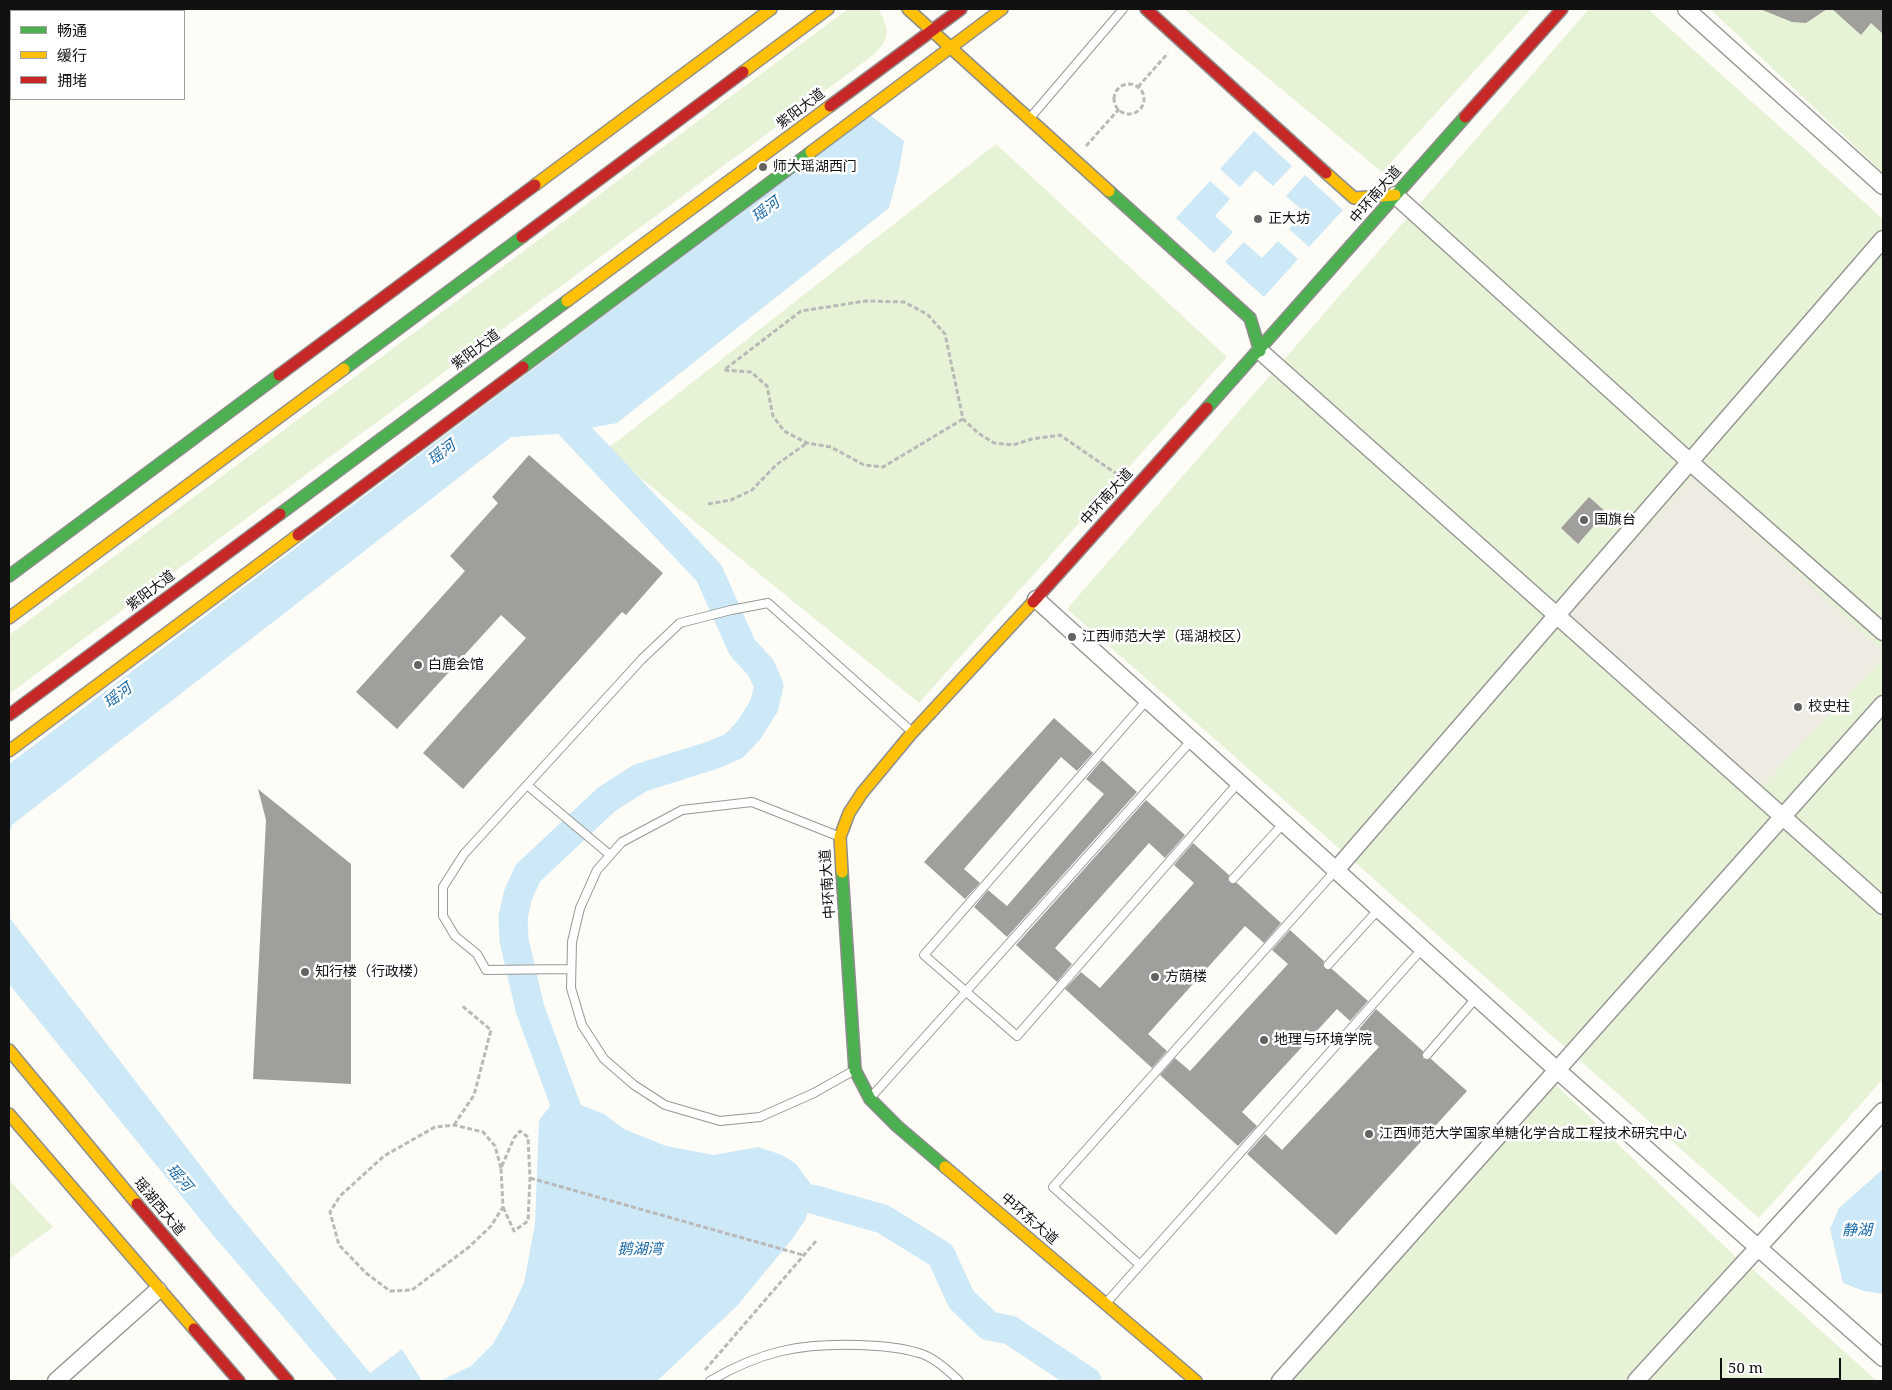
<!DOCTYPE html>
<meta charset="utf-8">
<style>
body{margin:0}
#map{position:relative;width:1892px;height:1390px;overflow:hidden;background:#fdfcf7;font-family:"Noto Serif","Noto Sans SC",serif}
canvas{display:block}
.frame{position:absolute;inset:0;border:10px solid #111;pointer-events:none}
.legend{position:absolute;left:10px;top:10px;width:175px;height:90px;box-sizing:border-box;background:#fff;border:1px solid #a0a0a0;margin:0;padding:6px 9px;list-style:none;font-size:15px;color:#111}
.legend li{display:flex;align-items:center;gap:10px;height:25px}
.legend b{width:25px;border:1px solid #a0a0a0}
.scale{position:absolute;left:1720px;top:1358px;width:121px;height:22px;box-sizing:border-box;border:2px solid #111;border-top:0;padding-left:6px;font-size:15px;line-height:18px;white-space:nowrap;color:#111;-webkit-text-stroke:4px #fff;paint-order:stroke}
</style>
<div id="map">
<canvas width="1892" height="1390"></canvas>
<div class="frame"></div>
<ul class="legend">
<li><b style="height:6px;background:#4caf50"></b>畅通</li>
<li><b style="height:6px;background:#ffc107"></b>缓行</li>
<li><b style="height:6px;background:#c62828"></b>拥堵</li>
</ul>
<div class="scale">50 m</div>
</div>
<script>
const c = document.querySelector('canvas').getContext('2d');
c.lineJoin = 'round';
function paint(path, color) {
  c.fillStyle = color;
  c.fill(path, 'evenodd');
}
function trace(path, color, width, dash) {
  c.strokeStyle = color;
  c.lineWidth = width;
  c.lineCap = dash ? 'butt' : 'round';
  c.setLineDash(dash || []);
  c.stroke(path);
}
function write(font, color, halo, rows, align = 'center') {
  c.font = font + ' "Noto Serif","Noto Sans SC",serif';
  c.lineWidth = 5;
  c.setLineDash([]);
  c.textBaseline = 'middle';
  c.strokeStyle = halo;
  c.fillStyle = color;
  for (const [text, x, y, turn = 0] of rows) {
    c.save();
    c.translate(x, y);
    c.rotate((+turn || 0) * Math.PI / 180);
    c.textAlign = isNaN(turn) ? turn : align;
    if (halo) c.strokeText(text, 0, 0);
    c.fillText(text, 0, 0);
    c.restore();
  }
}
paint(new Path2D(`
 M848,9h30c13,22 12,30 -6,47l-863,638v-59z
 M1184,9h347l-149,163z
 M1589,9h59l235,210v860l-124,139 -692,-609z
 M1710,9h173v164z
 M996,144l231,213 -308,346 -313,-253z
 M1550,1079l193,185 -107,117h-356z
 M9,1180l44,47 -44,32z
 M1748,1265l129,116h-237z`), '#e7f3d7');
paint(new Path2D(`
 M1693,477l190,174v5l-8,10 -119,127 -189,-178z`), '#edebe2');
paint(new Path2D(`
 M870,115l34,26 -5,29 -10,38 -272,215 -61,11 -45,3 -499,388 -3,9v-70z
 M1254,131l38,35 -19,20 -18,-16 -15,17 -20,-18z
 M1305,175l38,35 -34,37 -20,-18 15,-17 -18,-16z
 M1210,181l20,18 -15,17 18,16 -19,21 -38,-35z
 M1278,241l20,18 -34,38 -39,-35 19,-20 18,16z
 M9,917l221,287 140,169 32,-24 20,32h-84l-125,-146 -204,-251z
 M571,1101l33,13 20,15 42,17 48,9 44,-8 24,8 13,8 15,20 2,16 -7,21 -12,18 -56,68 -80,75h-217l31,-15 22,-22 14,-25 17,-36 11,-59 4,-104 12,-15z
 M1883,1169v125l-19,-3 -21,-8 -13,-54 9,-21z`), '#cde8f7');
trace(new Path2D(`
 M548,402l161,171 33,74 19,21 8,18 -5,20 -15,24 -15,16 -21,9 -73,23 -33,21 -79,74 -10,22 -5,22 1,23 16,69 48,130
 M812,1199l71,20 58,36 20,44 28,27 21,4 77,51`), '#cde8f7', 29);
paint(new Path2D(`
 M1760,9h67l-21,14 -14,-1z
 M1832,9h51v25l-12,-11 -10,12z
 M529,455l134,118 -37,42 -4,-3 -159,177 -40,-36 103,-115 -25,-23 -104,114 -41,-37 109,-121 -15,-15 48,-53 -6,-6z
 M1589,497l17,15 -28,32 -17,-16z
 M1054,718l39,35 -16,18 -16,-14 -97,112 16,14 -15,16 -41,-37z
 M1102,760l35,32 -130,145 -33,-30 14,-17 19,16 97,-112 -18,-15z
 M258,789l93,75v220l-98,-5 13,-259z
 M1146,800l39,35 -20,23 -16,-15 -94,105 17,16 -15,18 -41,-37z
 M1193,843l36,32 -1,5 2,3h7l44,40 -17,20 -19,-17 -97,108 19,17 -15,17 -87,-79 16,-17 19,16 94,-105 -20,-18z
 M1290,930l34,31 -1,5 2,3h7l36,32 -18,20 -13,-12 -95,103 15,14 -19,20 -78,-71 15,-17 15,13 98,-107 -16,-14z
 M1376,1009l47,42v8h8l36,32 -131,144 -89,-81 18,-20 17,16 97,-103 -20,-18z`), '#a19f9c');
const lane = new Path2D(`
 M1030,118l93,-109
 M1147,700l-223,255 93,81 221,-253
 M527,785l83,70
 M838,836l-86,-34 -70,8 -60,32 -25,28 -17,38 -8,34 -1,46 11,37 22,34 30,26 31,20 55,16 40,-4 54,-24 39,-22
 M1233,879l50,-55
 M1328,965l50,-55
 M571,969l-85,1 -9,-16 -22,-18 -12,-20v-29l21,-33 178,-195 38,-36 51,-13 37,-7 142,127
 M1427,1055l49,-57
 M872,1096l319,-355
 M1140,1265l-87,-78 282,-316
 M1107,1302l315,-353
 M710,1381c51,-30 91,-38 149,-36 20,1 41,2 60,8 15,4 30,18 40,28`);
const street = new Path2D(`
 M1686,9l197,177
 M1395,195l295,267 193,170
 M1260,351l623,555
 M1036,599l521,471 326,288
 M1335,871l548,-632
 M56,1381l102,-91
 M1280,1381l603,-677
 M1636,1381l247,-270`);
const fast = new Path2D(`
 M1109,191l141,127 10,33
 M523,367l288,-215
 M344,369l178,-132
 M1207,408l258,-291
 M280,514l287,-213
 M9,576l270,-201
 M842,872l13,198 15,29 27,27 48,41`);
const slow = new Path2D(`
 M908,9l201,182
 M743,72l85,-63
 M811,152l191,-143
 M1326,173l28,25 41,-3
 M535,185l236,-176
 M567,301l263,-195
 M9,618l335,-249
 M9,751l289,-216
 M842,872l-2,-35 9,-24 13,-20 49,-59 122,-132
 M9,1050l128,154
 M9,1114l185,215
 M945,1167l251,214`);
const jam = new Path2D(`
 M1146,9l180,164
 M830,106l131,-97
 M1465,117l97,-108
 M522,237l221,-165
 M279,375l256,-190
 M298,535l225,-168
 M1033,602l174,-194
 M9,715l271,-201
 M137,1204l151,177
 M194,1329l45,52`);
trace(lane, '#979795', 10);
trace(street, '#979795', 19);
trace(fast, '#8e8d8b', 14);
trace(slow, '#8e8d8b', 14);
trace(jam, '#8e8d8b', 14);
trace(new Path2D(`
 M1114 99a15 15 0 1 1 30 0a15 15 0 1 1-30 0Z
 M1138,87l30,-34
 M1086,146l33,-37
 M963,419l-80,48 -19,-2 -33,-18 -24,-4 -23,-12 -11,-15 -6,-30 -16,-14 -27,-2 77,-59 65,-10 38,1 23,12 18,20 18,85 15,14 16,10 19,2 19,-6 28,-4 61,42
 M708,504l23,-4 21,-10 24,-25 31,-22
 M454,1125l20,-30 17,-65 -30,-25
 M501,1168l-6,-22 -12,-14 -29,-7 -19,2 -51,29 -44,40 -10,16 9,33 27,28 24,18 22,-1 57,-43 22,-21 12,-19 -2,-39 13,-30 6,-7 8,6 2,41 -2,43 -14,10 -11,-24
 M530,1178l273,77
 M705,1370l111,-129`), '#b9b9b8', 3, [5, 2.5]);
trace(lane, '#fffffe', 8);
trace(street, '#fffffe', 16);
trace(fast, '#4caf50', 11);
trace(slow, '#ffc107', 11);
trace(jam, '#c62828', 11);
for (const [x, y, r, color] of [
 [763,167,5,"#646362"],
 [1258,219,5,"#646362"],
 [1584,520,5,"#646362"],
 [1072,637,5,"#646362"],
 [418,665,5,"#646362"],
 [1798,707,5,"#646362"],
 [305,972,5,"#646362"],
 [1155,977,5,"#646362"],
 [1264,1040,5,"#646362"],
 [1369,1134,5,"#646362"]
]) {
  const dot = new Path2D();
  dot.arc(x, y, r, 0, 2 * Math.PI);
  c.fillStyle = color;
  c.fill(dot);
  trace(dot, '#fff', 2);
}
write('14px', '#111', '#fff', [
 ["紫阳大道",801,109,-37],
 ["中环南大道",1376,195,-49],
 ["紫阳大道",476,350,-37],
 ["中环南大道",1107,497,-48],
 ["紫阳大道",151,591,-37],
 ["中环南大道",828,884,-94],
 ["瑶湖西大道",159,1207,50],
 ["中环东大道",1029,1219,41]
]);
write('14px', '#111', '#fff', [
 ["师大瑶湖西门",773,167],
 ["正大坊",1268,219],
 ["国旗台",1594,520],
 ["江西师范大学（瑶湖校区）",1082,637],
 ["白鹿会馆",428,665],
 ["校史柱",1808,707],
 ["知行楼（行政楼）",315,972],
 ["方荫楼",1165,977],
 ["地理与环境学院",1274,1040],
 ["江西师范大学国家单糖化学合成工程技术研究中心",1379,1134]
], 'left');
write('italic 15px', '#1768a6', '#fff', [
 ["瑶河",766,210,-37],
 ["瑶河",442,453,-37],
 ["瑶河",118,696,-37],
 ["瑶河",179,1178,49],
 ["静湖",1857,1231],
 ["鹅湖湾",640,1250]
]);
</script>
